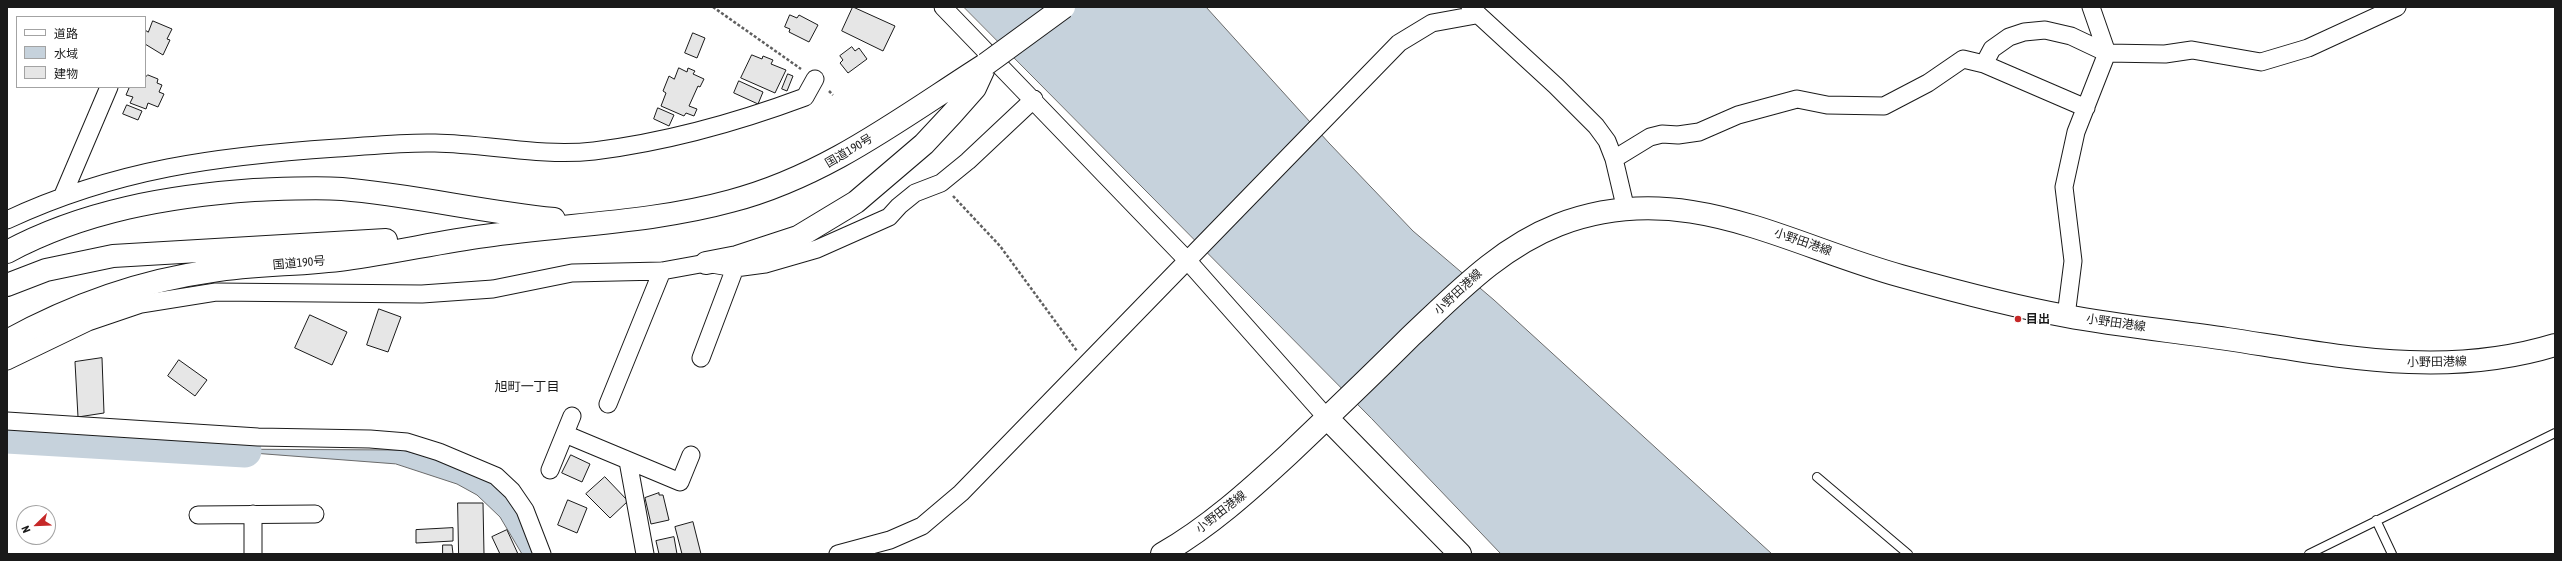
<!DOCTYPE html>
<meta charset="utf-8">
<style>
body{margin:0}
#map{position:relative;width:2562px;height:561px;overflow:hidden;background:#fff;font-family:"Asap Condensed","Noto Sans JP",sans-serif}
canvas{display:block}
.frame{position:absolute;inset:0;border:8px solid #1a1a1a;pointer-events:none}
.legend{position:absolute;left:16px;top:16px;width:130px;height:72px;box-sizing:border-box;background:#fff;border:1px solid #a3a3a3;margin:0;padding:5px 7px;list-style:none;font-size:12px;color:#1a1a1a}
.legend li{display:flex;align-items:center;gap:8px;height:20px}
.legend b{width:20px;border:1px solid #a3a3a3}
.north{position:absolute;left:16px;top:505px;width:40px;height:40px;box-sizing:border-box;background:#fff;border:1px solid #a3a3a3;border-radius:50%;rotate:247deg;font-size:11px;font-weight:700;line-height:16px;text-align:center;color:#1a1a1a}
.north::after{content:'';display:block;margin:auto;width:14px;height:18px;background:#c62828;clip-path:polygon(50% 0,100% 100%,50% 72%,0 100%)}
</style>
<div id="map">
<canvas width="2562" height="561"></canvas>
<div class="frame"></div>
<ul class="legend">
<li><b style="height:5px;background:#fff"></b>道路</li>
<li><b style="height:11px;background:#c6d2dc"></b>水域</li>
<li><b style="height:11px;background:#e6e6e6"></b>建物</li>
</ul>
<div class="north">N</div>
</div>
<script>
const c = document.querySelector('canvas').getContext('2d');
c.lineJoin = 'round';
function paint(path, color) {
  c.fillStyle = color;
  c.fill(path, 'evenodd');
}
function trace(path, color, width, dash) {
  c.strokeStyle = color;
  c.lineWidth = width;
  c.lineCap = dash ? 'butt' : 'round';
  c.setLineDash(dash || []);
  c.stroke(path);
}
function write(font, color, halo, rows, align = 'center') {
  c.font = font + ' "Asap Condensed","Noto Sans JP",sans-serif';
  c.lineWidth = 3;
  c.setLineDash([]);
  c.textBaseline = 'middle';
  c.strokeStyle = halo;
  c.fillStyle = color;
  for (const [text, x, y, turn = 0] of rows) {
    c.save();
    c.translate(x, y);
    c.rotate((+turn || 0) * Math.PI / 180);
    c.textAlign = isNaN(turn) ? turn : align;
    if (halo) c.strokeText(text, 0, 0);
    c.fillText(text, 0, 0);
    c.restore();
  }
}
const water = new Path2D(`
 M964,7h242l123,136 84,88 81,69 278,254h-271l-129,-135z
 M200,449l202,1 39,10 55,25 18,18 21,51h-13l-22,-37 -23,-22 -20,-11 -61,-20z`);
paint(water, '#c6d2dc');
trace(water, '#6a6a6a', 1);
trace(new Path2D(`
 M7,437l238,14`), '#c6d2dc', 33);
const building = new Path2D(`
 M853,7l42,19 -12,25 -41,-20z
 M790,15l7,3 2,-3 19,10 -9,17 -20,-10 1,-3 -5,-2z
 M153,21l19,8 -5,10 3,1 -7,15 -18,-11v-14l3,2z
 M693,33l12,5 -8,20 -12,-5z
 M852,47l3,4 4,-3 8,11 -19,14 -8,-10 3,-3 -3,-4z
 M752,55l10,4 1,-3 10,4 -2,4 15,6 -11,23 -34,-15z
 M679,68l8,4 1,-4 7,3 -2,3 11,5 -4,8 -2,-1 -9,20 8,3 -3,7 -8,-3 -2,3 -23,-10 5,-13 -3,-2 6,-15 5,3z
 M788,74l5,2 -6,15 -5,-2z
 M148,75l10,4 -1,4 5,2 -3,7 5,2 -6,13 -10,-4 -2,6 -16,-6 3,-6 -7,-2 3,-7 -3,-1h19v-9z
 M739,81l24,11 -5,12 -24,-11z
 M127,105l15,6 -4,9 -15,-6z
 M658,108l16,7 -5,11 -15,-7z
 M379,309l22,8 -13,35 -21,-7z
 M310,315l37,17 -15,33 -37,-17z
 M102,358l2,55 -26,4 -3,-55z
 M179,360l28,20 -12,16 -27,-20z
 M571,455l19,9 -8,18 -20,-9z
 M605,477l23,24 -18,17 -24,-24z
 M659,493v2h4l6,25 -18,4 -6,-26z
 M568,500l19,8 -10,25 -19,-8z
 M458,503h25l1,51h-25z
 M693,522l8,32h-19l-7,-27z
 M453,528v13l-37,2v-13z
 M507,530l11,24h-18l-8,-17z
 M674,537l3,17h-18l-3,-13z
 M443,545h9l1,9h-10z`);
paint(building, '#e6e6e6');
trace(building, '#1a1a1a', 1);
const lane = new Path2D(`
 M1817,477l91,77
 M2376,520l16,34
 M2309,554l246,-121`);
const street = new Path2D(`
 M943,7l244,253 140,158
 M1470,7l86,79 40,40 11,15 7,18 12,51
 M1984,64l102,44
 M1614,159l36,-22 12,-3 16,1 21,-3 39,-17 59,-16 30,6 57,1 44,-23 35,-24 21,5 8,-15 17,-12 15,-5 21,-2 26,6 36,17 58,1 27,-4 69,12 47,-14 89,-41
 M63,195l46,-108
 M7,220c109,-51 211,-64 330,-72 32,-2 66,-6 98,-5 54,1 106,14 159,8 72,-9 144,-29 211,-54l10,-18
 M2066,316l7,-55 -9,-74 12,-55 31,-79 -16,-46
 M701,358l34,-90
 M7,361l81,-39 53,-18 75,-12 206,2 71,-5 79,-16 90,-2 44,-8 29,5 30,-4 52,-15 72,-32 10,-11 16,-13 26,-10 27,-22 66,-62
 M608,404l54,-133
 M7,421l251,16 112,2 37,3 32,10 57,24 16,15 13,19 17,44
 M565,434l115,48 11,-27
 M628,461l17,93
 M550,470l22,-54
 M253,514v40
 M198,515l117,-1
 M838,554l52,-14 32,-14 39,-33 438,-450 33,-20 44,-8`);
const secondary = new Path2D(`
 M1327,418l133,136
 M1162,554c47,-27 87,-63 127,-100 41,-39 82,-78 122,-118 45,-42 88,-88 147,-111 124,-48 227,19 343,51 54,15 110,30 165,40 53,10 107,15 161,23 112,17 217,40 328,6`);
const highway = new Path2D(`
 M7,252c76,-41 162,-56 247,-62 29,-1 59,-3 88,-1 71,6 140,23 212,30
 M706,263l31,-6 61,-20 58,-35 68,-58 28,-30 23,-26 11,-24
 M7,285l39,-15 67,-14 273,-16
 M7,341c64,-35 132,-60 205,-70 44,-7 90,-6 134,-12 47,-6 93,-17 139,-23 82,-12 166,-13 246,-35 96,-25 173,-85 255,-137`);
trace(lane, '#1a1a1a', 10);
trace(street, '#1a1a1a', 19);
trace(secondary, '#1a1a1a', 24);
trace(highway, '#1a1a1a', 24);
trace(new Path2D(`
 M713,7l88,62
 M829,91l4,4
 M953,196l47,50 77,105`), '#5f5f5f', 2.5, [3, 2]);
trace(lane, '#fff', 8);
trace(street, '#fff', 17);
trace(secondary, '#fff', 22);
trace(highway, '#fff', 22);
const highwayBridge = new Path2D(`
 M986,64l78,-57`);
trace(highwayBridge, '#1a1a1a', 24, []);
trace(highwayBridge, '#fff', 22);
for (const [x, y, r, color] of [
 [2018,319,4,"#c62828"]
]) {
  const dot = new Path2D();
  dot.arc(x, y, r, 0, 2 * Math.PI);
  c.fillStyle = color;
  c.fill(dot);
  trace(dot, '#fff', 1.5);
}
write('12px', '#1a1a1a', '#fff', [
 ["国道190号",849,151,-31],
 ["小野田港線",1803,242,19],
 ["国道190号",299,263,-5],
 ["小野田港線",1458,292,-43],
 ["小野田港線",2116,323,8],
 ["小野田港線",2437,362,-1],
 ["小野田港線",1221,512,-38]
]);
write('bold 12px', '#1a1a1a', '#fff', [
 ["目出",2026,319]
], 'left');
write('13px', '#1a1a1a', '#fff', [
 ["旭町一丁目",527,387]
]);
</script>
